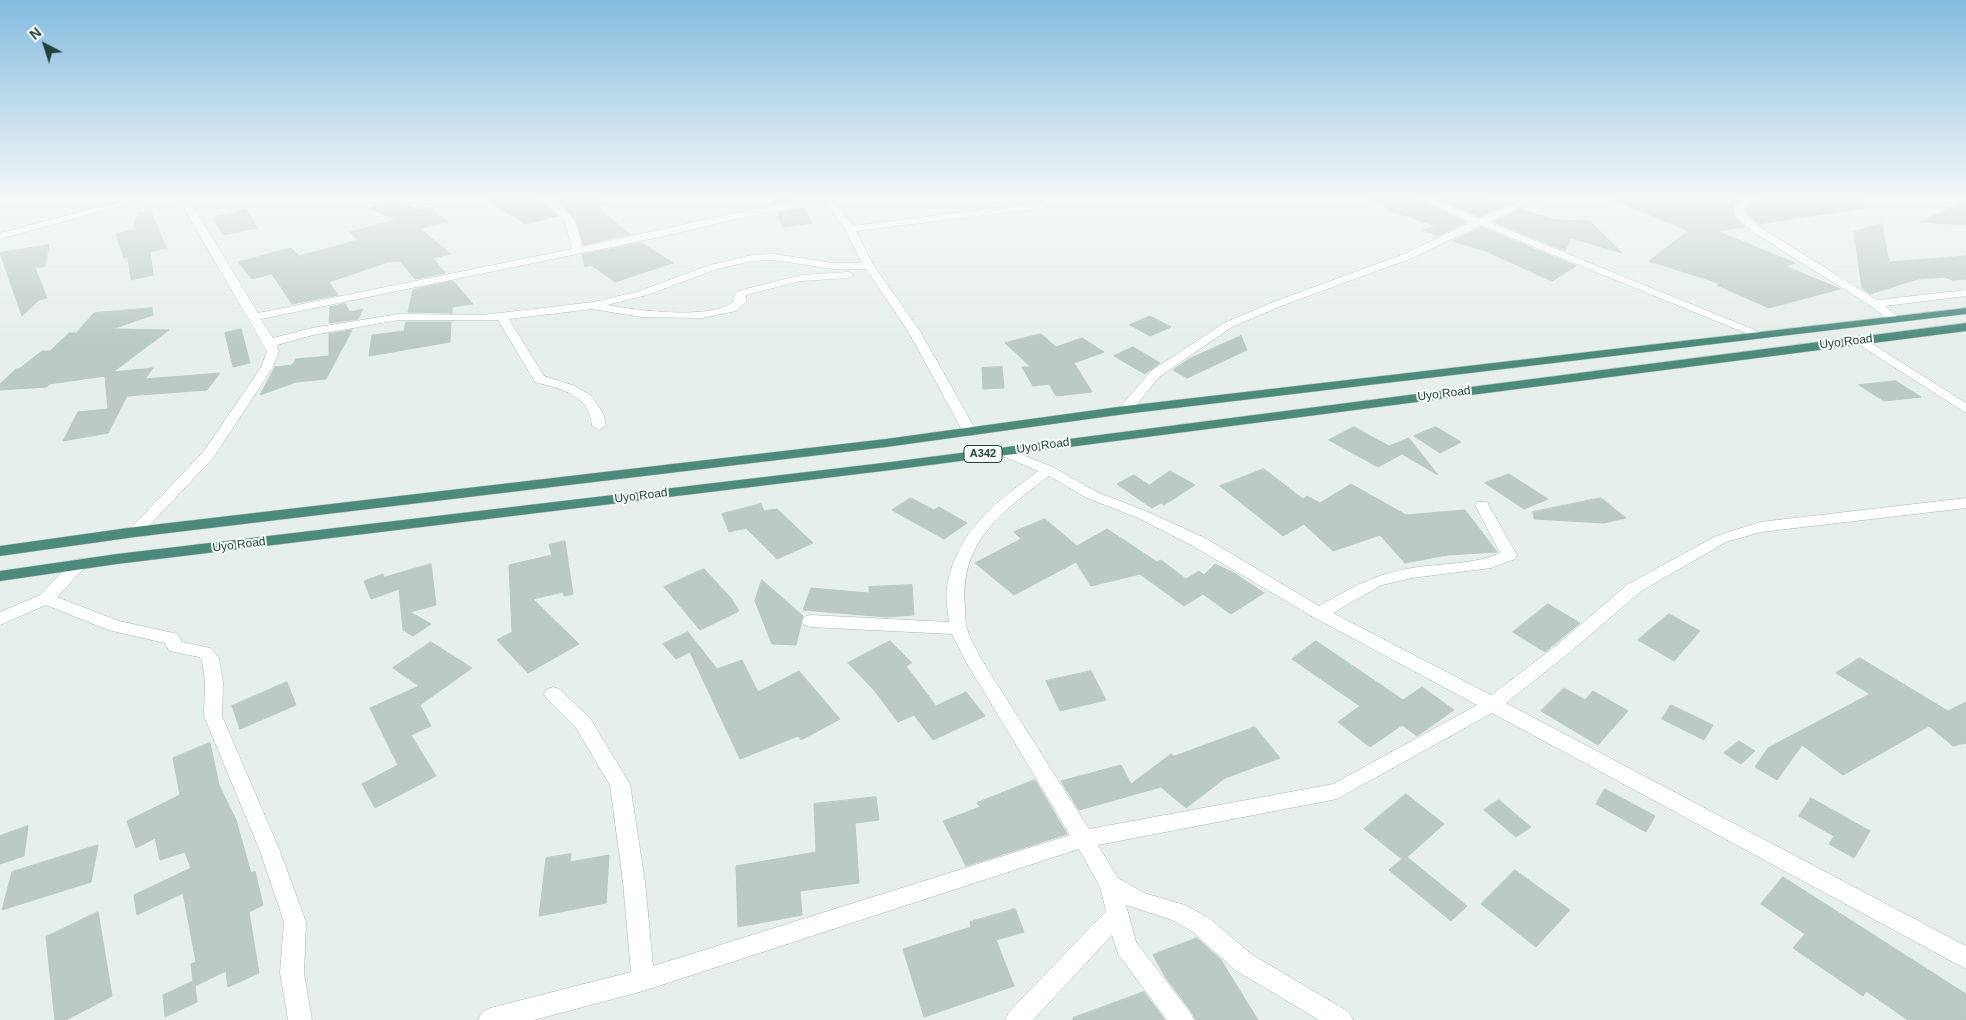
<!DOCTYPE html>
<style>
body{margin:0}
#map{position:relative;width:1966px;height:1020px;overflow:hidden;background:#e6efeb;font-family:Helvetica,sans-serif}
canvas{display:block}
.north{position:absolute;left:20px;top:20px;width:50px;height:50px;-webkit-text-stroke:4px #f7fbf9;paint-order:stroke;rotate:320deg;font-size:14px;font-weight:700;line-height:20px;text-align:center;color:#24423a}
.north::after{content:'';display:block;margin:auto;width:18px;height:22px;background:#24423a;clip-path:polygon(50% 0,100% 100%,50% 72%,0 100%)}
</style>
<div id="map">
<canvas width="1966" height="1020"></canvas>
<div class="north">N</div>
</div>
<script>
const c = document.querySelector('canvas').getContext('2d');
c.lineJoin = 'round';
function paint(path, color) {
  c.fillStyle = color;
  c.fill(path, 'evenodd');
}
function trace(path, color, width, dash) {
  c.strokeStyle = color;
  c.lineWidth = width;
  c.lineCap = dash ? 'butt' : 'round';
  c.setLineDash(dash || []);
  c.stroke(path);
}
function write(font, color, halo, rows, align = 'center') {
  c.font = font + ' Helvetica,sans-serif';
  c.lineWidth = 4;
  c.setLineDash([]);
  c.textBaseline = 'middle';
  c.strokeStyle = halo;
  c.fillStyle = color;
  for (const [text, x, y, turn = 0] of rows) {
    c.save();
    c.translate(x, y);
    c.rotate((+turn || 0) * Math.PI / 180);
    c.textAlign = isNaN(turn) ? turn : align;
    if (halo) c.strokeText(text, 0, 0);
    c.fillText(text, 0, 0);
    c.restore();
  }
}
const building = new Path2D(`
 M485,198h53l20,18 -33,8z
 M557,198h50v6l-10,3 33,27 -46,11 -9,-26z
 M770,198h28l1,1 -26,5z
 M1369,198h46l52,24 -28,14 -16,-6 13,-4 -49,-16 3,-2 -21,-8z
 M1435,198h54l18,6 -27,12z
 M1610,198h132l-10,7 2,11 11,11 -28,4 78,32 -10,3 55,23 -71,19 -52,-23 5,-1 -73,-23 39,-30z
 M1760,198h103l1,10 -105,16 -12,-11 -1,-6z
 M394,200l24,10 11,-3 19,14 -28,8 31,25 -18,4 12,15 -30,6 -15,-18 -12,1 -59,20 9,13 -46,9 -20,-30 -20,5 -14,-17 53,-14 8,8 59,-16 -8,-8 46,-12 -26,-12z
 M1966,201v24l-46,-3z
 M804,208l8,15 -29,4 -6,-14z
 M246,209l11,19 -34,7 -10,-17z
 M1520,209l36,11 34,1 32,32 -51,-15 -6,13 -71,-29z
 M151,211l15,37 -16,4 3,23 -22,5 -3,-23 -4,1 -8,-24 17,-4 5,-17z
 M1882,224l7,38 77,-6v23l-14,1 -7,-3 -27,2 -48,15 -8,-6 -8,-56z
 M1481,227l95,39 -24,15 -67,-30 -32,-10z
 M642,243l31,20 -58,19 -24,-17 -6,2 -3,-12z
 M49,245l-4,21 -10,2 12,30 -8,2 -17,16 -22,-63z
 M453,281l20,23 -21,3v6l-44,-1 5,-22z
 M345,304l5,8 13,-3 -5,10 -29,4 1,-16z
 M152,308l1,7 -41,14 57,1 -56,42 40,-4 -8,11 75,-6 -13,17 -80,6 -19,37 -45,8 15,-29 30,-3 -3,-33 -56,8 -2,3 -47,3v-6l16,-15h3l23,-18h8l19,-18h7l18,-20z
 M1150,316l21,11 -21,9 -20,-11z
 M406,322h45l-1,20 -81,14 3,-21 32,-4z
 M241,329l9,34 -17,4 -8,-34z
 M352,330l-26,49 -30,3 -36,13 15,-28 17,-2 4,-6 33,-3v-22z
 M1041,334l15,13 26,-9 22,14 -30,11 18,29 -36,4 -7,-12 -16,2 -11,-19h9l-26,-24z
 M1241,336l6,14 -60,28 -14,-8 16,-11z
 M1133,347l27,16 -15,11 -31,-18z
 M1002,367l2,21 -21,1 -1,-21z
 M1896,381l25,16 -37,4 -25,-16z
 M1354,427l35,19 20,-8 29,37 -36,-21 -24,13 -49,-27z
 M1436,427l25,15 -21,11 -26,-17z
 M1264,469l39,30 4,-3 13,7 31,-19 55,31 59,-5 32,42 -50,3 -42,8 -25,-28 -47,16 -29,-27 -21,12 -63,-50z
 M1170,471l25,14 -31,20 -3,-2 -9,5 -35,-24 17,-9 15,10z
 M1509,474l39,25 -24,10 -39,-26z
 M911,498l23,12 5,-3 28,16 -23,16 -52,-29z
 M1601,498l25,20 -22,5 -70,-4 -1,-7z
 M761,504l3,7 13,-2 36,34 -36,16 -31,-31 -17,4 -7,-18z
 M1045,519l32,27 30,-17 50,33 4,-2 25,19 13,-8 5,4 11,-11 19,9 30,20 -33,21 -28,-20 -19,12 -44,-32 -49,12 -15,-24 -62,33 -39,-32 46,-24 -7,-7z
 M565,541l8,53 -9,2 -1,-4 -30,7 46,45 -51,29 -31,-33 15,-8 -3,-67 43,-10 -3,-10z
 M431,564l5,41 -26,7 21,12 -18,12 -10,-6 -4,-41 -28,10 -7,-18 19,-7 1,3z
 M704,569l27,29 8,13 -39,19 -36,-43z
 M762,580l41,36 -7,29 -24,-1 -17,-43z
 M912,585l2,30 -28,2 -83,-7 8,-22 58,5v-6z
 M1548,604l32,19 -35,29 -32,-20z
 M1669,614l31,17 -26,30 -36,-21z
 M688,632l29,37 25,-9 16,32 41,-21 41,48 -39,21 -3,-4 -58,23 -50,-107 -14,7 -13,-15z
 M890,641l22,22 -6,3 30,40 30,-14 19,24 -52,24 -19,-25 -16,7 -24,-32 -26,-27z
 M1316,641l87,59 19,-13 32,23 -37,26 -15,-11 -32,22 -32,-25 22,-16 -68,-47z
 M431,642l41,26 -52,37 11,21 -20,9 25,41 -61,32 -13,-24 36,-19 -28,-57 49,-22 -26,-18z
 M1860,658l88,53 18,-9v41l-13,3 -24,-20 -86,49 -41,-30 -25,35 -22,-13 13,-19 102,-54 -34,-21z
 M1091,671l15,29 -46,11 -14,-30z
 M287,682l9,23 -56,24 -8,-23z
 M1564,688l21,12 8,-9 35,20 -30,34 -57,-34z
 M1671,705l42,20 -9,15 -42,-21z
 M1255,727l25,31 -55,20 -39,30 -25,-21 -82,23 -18,-29 60,-16 10,19 40,-30 3,2z
 M1739,741l16,10 -14,13 -17,-11z
 M210,743l9,42 17,35 15,53 4,-2 8,34 -14,7 10,61 -31,14 -2,-16 -31,15 2,16 -32,15 -2,-22 30,-14 -2,-17 5,-2 -13,-69 -46,22 -3,-20 57,-27 -6,-16 -25,8 -5,-22 -19,10 -9,-27 53,-26 -7,-37z
 M1035,780l32,54 -101,32 -23,-45 37,-14 -3,-4z
 M1605,789l50,27 -9,16 -50,-28z
 M1406,794l38,30 -37,33 60,49 -16,15 -62,-51 13,-11 -38,-30z
 M876,797l3,23 -24,3 4,60 -59,8 2,24 -64,12 -2,-61 80,-14 -2,-48z
 M1811,798l59,33 -16,27 -25,-14 5,-8 -35,-20z
 M1499,800l32,27 -15,10 -32,-27z
 M28,826l-4,30 -24,8v-28z
 M98,845l-7,37 -89,28 10,-38z
 M571,854l-1,8 39,-7 -3,48 -67,13 7,-58z
 M1515,870l55,40 -34,37 -55,-43z
 M1783,877l183,117v26h-58l-42,-29 -3,5 -70,-48 12,-14 -44,-30z
 M1015,909l9,23 -28,8 18,46 -90,31 -21,-68 68,-22 -1,-5z
 M98,912l14,84 -46,24h-11l-9,-83z
 M1197,938l24,22 37,60h-62l-5,-9 -25,-33 -13,-23z
 M1144,992l21,28h-92v-2z`);
paint(building, '#bbcac4');
trace(building, '#b8c9c2', 1);
const minor = new Path2D(`
 M178,198h10l70,115 314,-64 -7,-28 -22,-23h11c17,15 25,26 28,49l158,-35 78,-14h14l21,28 189,-24 5,3 -5,3 -186,23 18,35 46,65 57,101 -2,3h-10l-2,-3 -55,-101 -42,-62h-33l-59,-9 -22,1 -35,8 -70,26 -40,10c29,5 104,16 127,-4l-1,-4 5,-6 63,-16 48,-3 5,3 -5,3 -48,3 -55,14v7l-10,9 -34,7 -60,-1 -50,-8 -83,10 35,57 31,10 17,10 12,19 2,11 -7,4 -7,-4c-3,-33 -30,-36 -57,-44l-37,-62h-99l-86,15 -36,10 2,6 -6,16 -59,90 -74,78h-10l-3,-3 3,-3 74,-78 57,-84 6,-16zM825,202l20,27 17,34h-29l-59,-9 -22,1 -42,10 -71,26 -45,11 -112,13 -83,-1 -87,14 -39,10 -12,-19 399,-82 80,-19z
 M1417,198h13l50,20c23,-11 42,-20 68,-20l-29,9 -30,15 276,112 -2,3h-8l-274,-112 -69,33 -131,48 -49,21 -73,50 -29,36h-10l-2,-3 2,-3 31,-36 73,-48 49,-21 131,-48 68,-32z
 M1746,198h12l-14,8 1,8 16,14 116,72 89,-10v6l-81,10 15,13 -2,2h-8l-19,-15 -118,-74 -18,-17 -1,-10z
 M1860,336l106,67v10l-110,-70 -2,-3z
 M1003,447l50,20 44,25 51,20 57,26 114,68c34,-19 55,-32 93,-38 29,-5 61,-3 88,-15l-25,-48 2,-3h10l30,53 -2,4 -24,9 -79,10 -30,7 -49,28 158,82 66,-50 71,-61 88,-48 44,-14 206,-24v10l-205,24 -35,10 -86,50 -71,61 -63,50 460,243v23l-474,-256 -155,86 -239,46 20,33 26,15 41,12 24,13 42,36 98,58 4,8h-34l-84,-50 -42,-38 -21,-12 -46,-15 10,37 54,70 4,8h-27l-49,-66 -6,-19 -79,85h-28l4,-8 97,-101 -6,-24 -21,-38 -436,142 -109,29h-56l4,-8 8,-4 141,-36 -8,-90 -13,-97 -34,-57 -29,-29 -3,-5 3,-5 6,-2 6,2 31,29 40,66 15,98 8,84 417,-131 -104,-173 -14,-28 -142,-7 -6,-2 -2,-4 2,-4 6,-2 139,7c-1,-11 -4,-25 -2,-35 9,-56 49,-85 91,-116l-40,-17 -2,-3 2,-3zM1049,476l38,22 51,20 55,28 120,71 164,88 -144,79 -244,45 -109,-172c-4,-9 -10,-18 -13,-28 -2,-7 -2,-15 -2,-23 -6,-64 38,-95 84,-130z
 M80,559l6,1 2,4 -31,33 62,24 59,13 4,8 28,6 9,10 4,25 -1,33 58,135 26,71 -2,51 8,47h-24l-8,-47 4,-51 -24,-71 -56,-135 1,-33 -3,-23 -3,-3 -30,-6 -4,-8 -57,-13 -62,-25 -46,20v-13l40,-17 34,-35z`);
const tertiary = new Path2D(`
 M133,198h16l-149,41v-6z`);
const trunk = new Path2D(`
 M1966,308v6l-841,100 -239,33 -751,90 -135,19v-10l135,-19 751,-88 239,-33z
 M1966,323v8l-1075,139 -774,94 -117,17v-10l117,-17 774,-92z`);
trace(minor, '#a8b8b2', 1);
trace(tertiary, '#a8b8b2', 1);
trace(trunk, '#c2cac8', 1);
paint(minor, '#fff');
paint(tertiary, '#fff');
paint(trunk, '#4c8a7c');
const sky = c.createLinearGradient(0, 0, 0, 341);
sky.addColorStop(0, '#84bce0');
sky.addColorStop(0.58, '#f4f8f6');
sky.addColorStop(1, '#f4f8f600');
c.fillStyle = sky;
c.fillRect(0, 0, 1966, 341);
for (const [x, y, w] of [
 [983,454,38]
]) {
  const box = new Path2D();
  box.roundRect(x - w / 2, y - 8.5, w, 17, 4);
  c.fillStyle = '#f7fbf9';
  c.fill(box);
  trace(box, '#24423a', 1);
}
write('bold 11px', '#24423a', null, [
 ["A342",983,454]
]);
write('12px', '#24423a', '#f7fbf9', [
 ["Uyo Road",1846,342,-7],
 ["Uyo Road",1444,394,-7],
 ["Uyo Road",1043,446,-8],
 ["Uyo Road",641,496,-7],
 ["Uyo Road",239,545,-7]
]);
</script>
